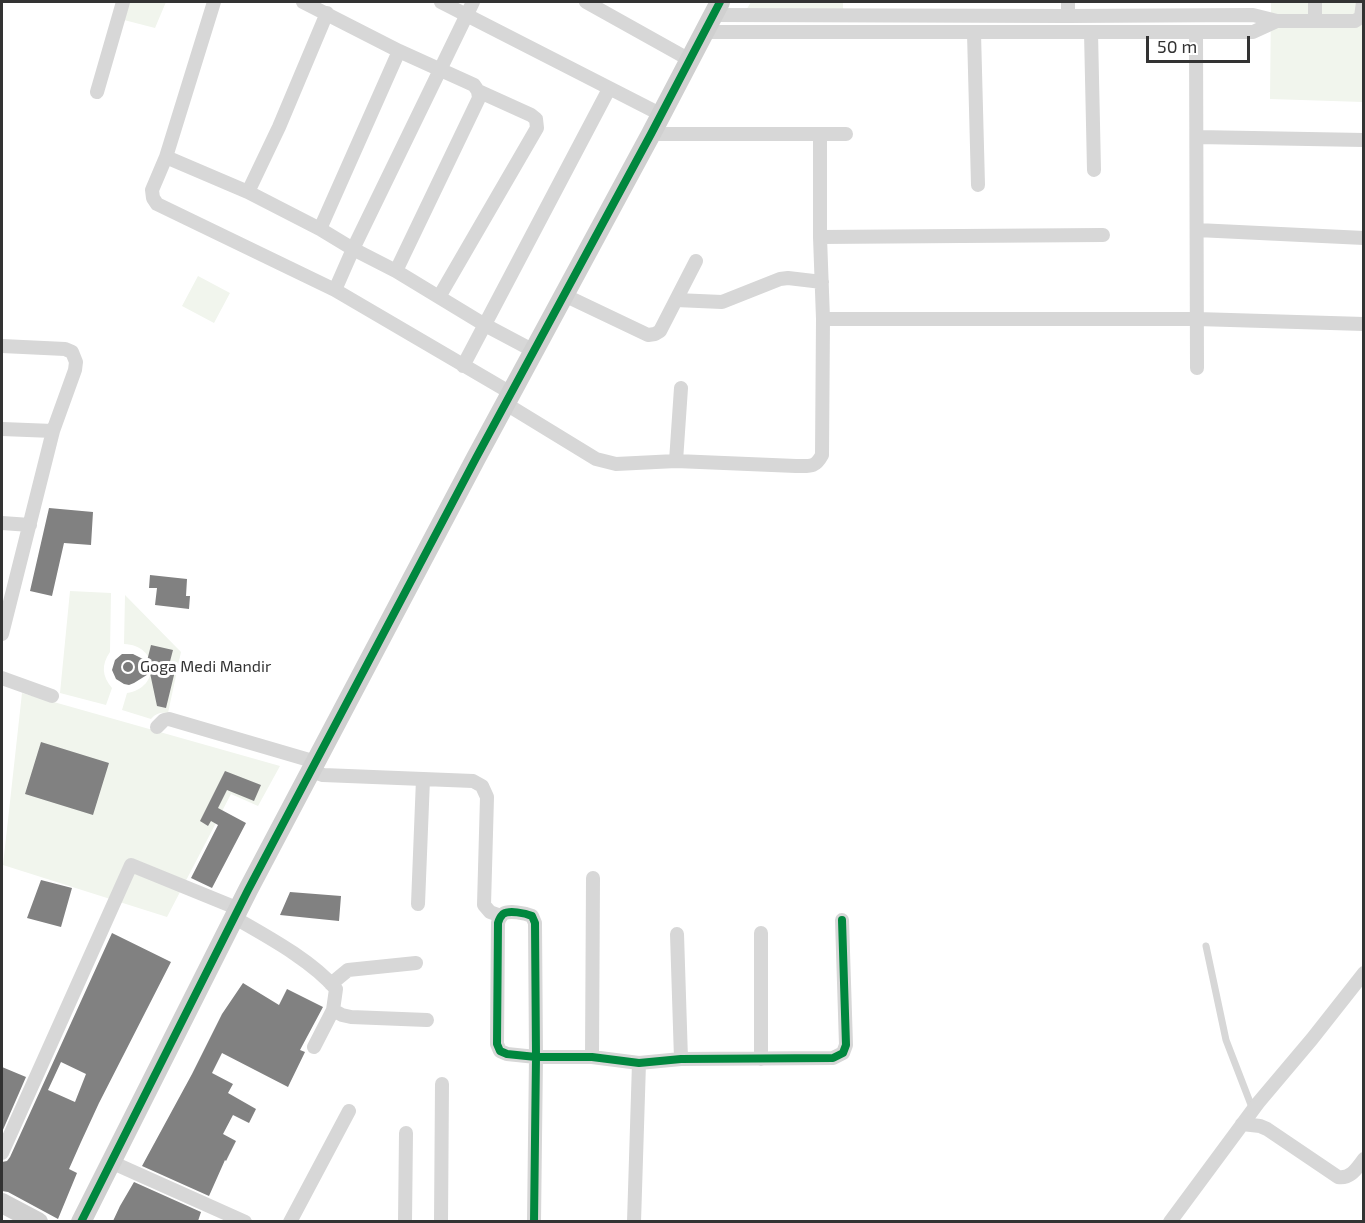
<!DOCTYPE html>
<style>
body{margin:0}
#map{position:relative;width:1365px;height:1223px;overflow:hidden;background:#fff;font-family:"Exo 2",sans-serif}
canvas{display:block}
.frame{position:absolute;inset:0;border:3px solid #333;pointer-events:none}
.scale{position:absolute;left:1146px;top:36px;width:104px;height:27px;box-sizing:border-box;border:3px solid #333;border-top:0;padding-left:8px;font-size:18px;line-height:21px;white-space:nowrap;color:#333;-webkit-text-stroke:4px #fff;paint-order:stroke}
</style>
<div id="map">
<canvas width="1365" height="1223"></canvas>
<div class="frame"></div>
<div class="scale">50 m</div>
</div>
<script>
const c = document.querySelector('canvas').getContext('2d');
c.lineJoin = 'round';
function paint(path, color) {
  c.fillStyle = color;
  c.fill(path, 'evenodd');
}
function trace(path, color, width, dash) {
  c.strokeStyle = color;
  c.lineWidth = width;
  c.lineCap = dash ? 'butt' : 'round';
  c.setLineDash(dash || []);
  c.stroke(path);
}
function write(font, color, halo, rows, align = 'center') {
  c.font = font + ' "Exo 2",sans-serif';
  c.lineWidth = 6;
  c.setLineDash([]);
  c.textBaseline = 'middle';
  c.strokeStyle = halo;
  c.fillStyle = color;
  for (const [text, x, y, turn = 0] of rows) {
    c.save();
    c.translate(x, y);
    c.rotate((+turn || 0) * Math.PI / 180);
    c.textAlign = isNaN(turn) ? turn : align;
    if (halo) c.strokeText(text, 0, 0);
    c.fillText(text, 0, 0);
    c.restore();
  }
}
paint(new Path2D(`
 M130,2h36l-11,26 -31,-8z
 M751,2h92v14l-101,1z
 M1271,2h92v100l-93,-3z
 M198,276l32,17 -16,30 -32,-17z
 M70,591l41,2 -1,59c-9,13 -8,24 2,36l-6,17 -46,-12z
 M125,595l56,57 -13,61c-7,-1 -12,0 -17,6l-29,-9 5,-17c34,-5 32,-48 -3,-49z
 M22,693l258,73 -22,40 -27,-12 -64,123 -164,-52z`), '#f1f5ed');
paint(new Path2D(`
 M49,508l44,4 -2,33 -27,-2 -12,53 -22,-5z
 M150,575l37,4 -1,17h4l-1,13 -34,-4 2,-17h-8z
 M151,645l22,5 -5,19 7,2 -9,37 -9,-2 -7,-33 -16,10 -5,2 -5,-1 -8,-5 -4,-9 3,-10 7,-6h11l14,7z
 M41,742l68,21 -16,52 -68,-21z
 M225,771l36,14 -7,16 -27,-11 -9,18 28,15 -34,65 -21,-10 27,-53 -7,-4 -3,5 -8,-5z
 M41,880l31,8 -11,39 -34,-9z
 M290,892l51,4 -2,25 -59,-6z
 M112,933l59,29 -72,141 -18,39 -12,27 8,4 -19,46 -50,-27 -6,-1v-29l5,-1 3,-4zM61,1062l25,12 -11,28 -27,-12z
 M243,983l36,22 8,-16 36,18 -23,43 5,2 -17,35 -66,-34 -10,20 21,11 -5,9 28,16 -7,14 -16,-8 -10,19 13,7 -10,20 -1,-1 -16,36 -67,-30 50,-92 30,-60z
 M2,1067l24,10 -24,55z
 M134,1182l67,30 -3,9h-85l7,-15z`), '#818181');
trace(new Path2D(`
 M1206,946l20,94 27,70`), '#d7d7d7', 7);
trace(new Path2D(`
 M214,2l-48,155 -14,33 1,8 4,6 178,86 176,103
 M303,2l96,49 75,34 4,6 1,7 -83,173
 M441,2l219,112
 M586,2l104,58
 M1068,2v14
 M712,15l356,1 185,-1 24,6h78l6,-4 2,-15
 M1315,21v-19
 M704,32h549l24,-11
 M1091,32l3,138
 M1196,32l1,336
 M974,33l4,152
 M97,92l26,-90
 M651,134h195
 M1197,137l167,3
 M166,157l82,35 72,37 33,20 43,22 89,54 49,26
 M248,192l31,-65 48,-114
 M320,229l79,-178
 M1197,230l167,8
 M820,237l283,-2
 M335,290l18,-41 120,-247
 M564,295l84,40 7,-1 5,-3 36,-70
 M439,297l98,-169 -1,-9 -5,-4 -53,-24
 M676,300l46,2 58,-23 8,-1 34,4
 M823,319h374l167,5
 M2,346l63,3 7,3 4,10 -1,8 -22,61 -51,203
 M463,366l146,-277
 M506,404l90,55 20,5 60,-3 120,5c14,0 19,2 26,-11l1,-136 -3,-82v-103
 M2,429l51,2
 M676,461l5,-73
 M2,523l28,2
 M2,678l50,18
 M157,727l7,-7 5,-1 147,43
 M311,771l12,4 150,6 9,5 5,11 -3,108 6,7 11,4
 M418,904l5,-125
 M235,918c33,19 76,42 101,71l-3,21 -19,37
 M761,933v126
 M677,934l4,125
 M331,984l17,-14 68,-7
 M333,1010l9,5 9,2 76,3
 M592,1057l1,-179
 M1242,1124l18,2 7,3 71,48c13,2 19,-9 26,-18
 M2,1153l129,-288 108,44
 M111,1162l134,60
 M290,1222l59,-111
 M405,1222l1,-89
 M441,1222l1,-138
 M534,1222l2,-165 -1,-134 -3,-7c-7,-3 -23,-6 -29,-2 -3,3 -4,5 -5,9l-1,121 3,7 7,3 29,3h56l47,6 42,-4 152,-1 10,-5 3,-8 -4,-125
 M634,1222l5,-159
 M1170,1222l88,-119 54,-64 52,-66`), '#d7d7d7', 14);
trace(new Path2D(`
 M2,1203l36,19
 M81,1222l167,-332 228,-432 175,-324 69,-132`), '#d0d0d0', 20);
trace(new Path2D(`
 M81,1222l167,-332 228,-432 175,-324 69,-132
 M534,1222l2,-165 -1,-134 -3,-7c-7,-3 -23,-6 -29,-2 -3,3 -4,5 -5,9l-1,121 3,7 7,3 29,3h56l47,6 42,-4 152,-1 10,-5 3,-8 -4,-125`), '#00873e', 8);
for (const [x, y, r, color] of [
 [128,667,6,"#7a7a7a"]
]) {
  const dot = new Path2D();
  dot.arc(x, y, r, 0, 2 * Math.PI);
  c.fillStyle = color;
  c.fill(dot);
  trace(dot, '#fff', 2);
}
write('16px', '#333', '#fff', [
 ["Goga Medi Mandir",140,667]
], 'left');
</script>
